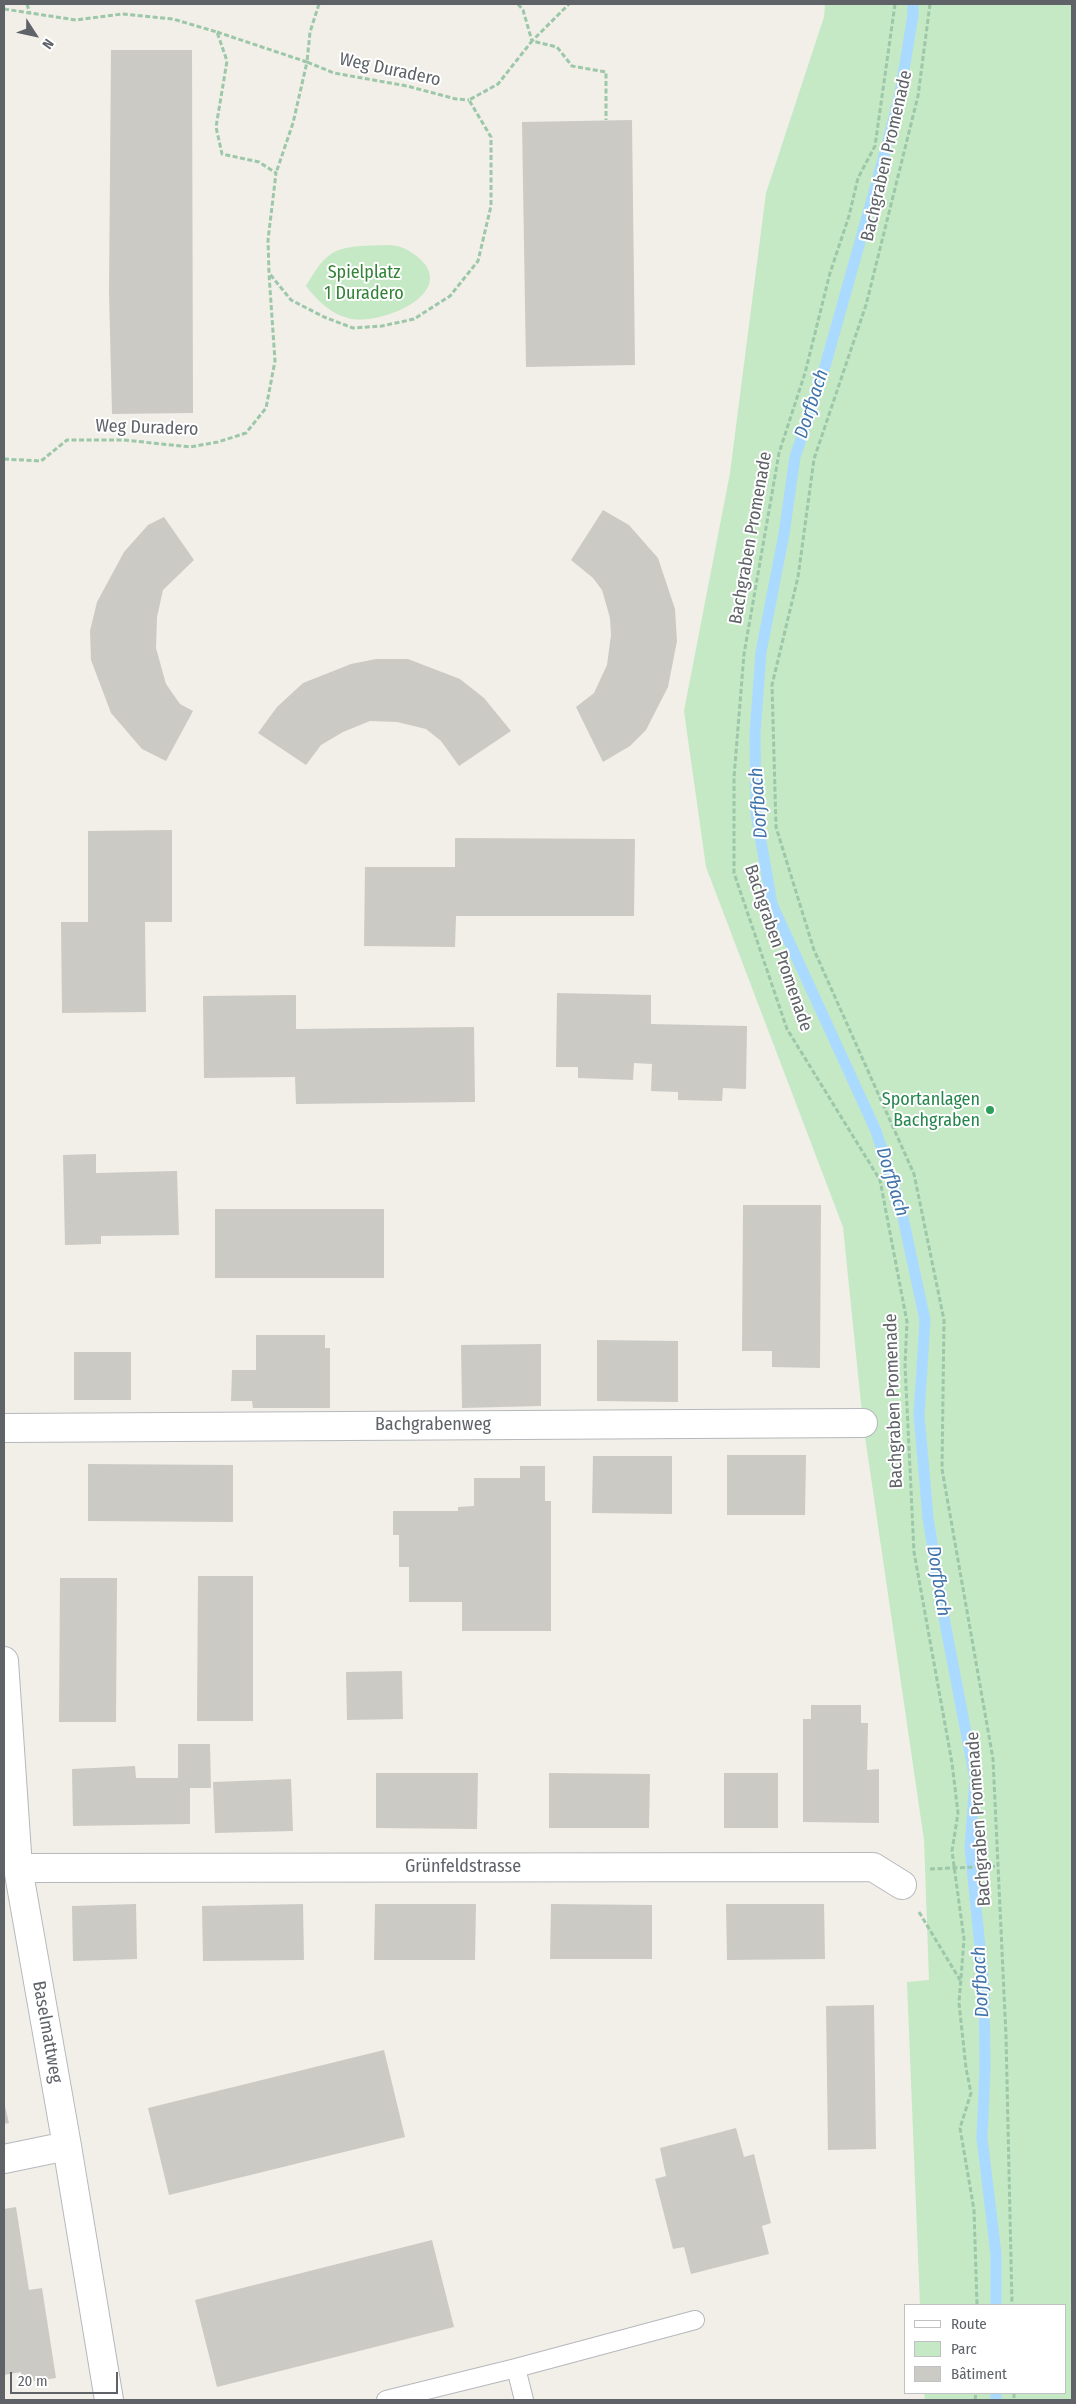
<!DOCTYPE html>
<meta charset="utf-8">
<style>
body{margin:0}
#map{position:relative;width:1076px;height:2404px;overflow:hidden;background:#f1efe8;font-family:"Fira Sans Condensed",sans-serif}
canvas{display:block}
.frame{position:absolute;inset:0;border:5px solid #5f6368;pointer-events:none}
.legend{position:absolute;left:904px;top:2304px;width:162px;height:90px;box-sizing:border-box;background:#fff;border:1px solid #bfc1c3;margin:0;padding:6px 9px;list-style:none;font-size:15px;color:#5f6368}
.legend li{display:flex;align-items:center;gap:10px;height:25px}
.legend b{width:25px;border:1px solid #bfc1c3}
.north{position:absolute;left:10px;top:10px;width:50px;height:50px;-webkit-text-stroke:4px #fff;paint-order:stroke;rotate:125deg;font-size:14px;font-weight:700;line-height:20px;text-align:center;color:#5f6368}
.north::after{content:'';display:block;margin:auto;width:18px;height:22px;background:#5f6368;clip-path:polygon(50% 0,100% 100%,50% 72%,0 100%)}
.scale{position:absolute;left:10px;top:2372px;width:108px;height:22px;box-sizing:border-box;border:2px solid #5f6368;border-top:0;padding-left:6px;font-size:15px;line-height:18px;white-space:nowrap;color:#5f6368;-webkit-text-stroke:4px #fff;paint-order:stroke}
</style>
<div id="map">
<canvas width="1076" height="2404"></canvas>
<div class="frame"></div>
<ul class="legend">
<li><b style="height:6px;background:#fff"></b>Route</li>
<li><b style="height:14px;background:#c5e8c5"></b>Parc</li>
<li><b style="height:14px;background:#cccac5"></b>Bâtiment</li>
</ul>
<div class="north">N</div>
<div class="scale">20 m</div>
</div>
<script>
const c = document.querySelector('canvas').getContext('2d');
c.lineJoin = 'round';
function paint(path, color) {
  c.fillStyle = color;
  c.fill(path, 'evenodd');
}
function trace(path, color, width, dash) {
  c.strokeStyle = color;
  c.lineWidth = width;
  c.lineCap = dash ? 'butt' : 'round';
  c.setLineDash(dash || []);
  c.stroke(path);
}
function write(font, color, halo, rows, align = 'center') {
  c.font = font + ' "Fira Sans Condensed",sans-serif';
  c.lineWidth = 4;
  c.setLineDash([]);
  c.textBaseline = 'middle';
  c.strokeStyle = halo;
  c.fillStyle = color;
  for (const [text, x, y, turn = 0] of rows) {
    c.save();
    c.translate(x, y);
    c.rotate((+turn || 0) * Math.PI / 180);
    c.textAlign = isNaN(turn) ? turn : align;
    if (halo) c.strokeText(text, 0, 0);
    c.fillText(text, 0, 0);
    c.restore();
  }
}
paint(new Path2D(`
 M825,4h247v2396h-147l-1,-7h141v-88h-145l-13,-323 22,-2 -5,-140 -61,-417 -20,-196 -137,-360 -22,-156 46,-238 36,-280 58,-176z
 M389,245c13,1 21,5 31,14 38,35 -42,68 -72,59 -17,-4 -32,-19 -42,-32 7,-11 14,-25 25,-32 15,-10 41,-8 58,-9z`), '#c5e8c5');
trace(new Path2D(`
 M913,4v11l-13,79 -16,62 -60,214 -29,87 -11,77 -23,118 -6,82 1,79 16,91 104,227 26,82 23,107 -6,95 9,103 17,105 30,156 -5,69 14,139 1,81 -3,70 14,116v51
 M996,2400v-7`), '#aadaff', 11);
paint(new Path2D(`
 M111,50h81l1,363 -81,1 -3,-122z
 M632,120l3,245 -109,2 -4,-245z
 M603,510l26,15 29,33 17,51 2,32 -9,46 -22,43 -16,16 -27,16 -27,-55 18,-14 13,-28 4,-30 -1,-17 -8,-28 -9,-12 -22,-18z
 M164,517l30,43 -31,30 -6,27 -1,31 10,36 14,20 13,7 -27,50 -24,-12 -31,-36 -20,-53 -1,-29 7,-29 27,-50 24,-27z
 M376,659h32l52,20 24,19 27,33 -52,35 -18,-25 -15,-12 -29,-7 -27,-1 -27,11 -22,13 -15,20 -48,-32 19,-26 26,-24 48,-19z
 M172,830v92h-27l1,90 -84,1 -1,-91h27v-91z
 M455,838l180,1 -1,77h-178l-1,31 -91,-1 1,-79h90z
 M557,993l94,2v29l96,2 -1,63 -23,-1 -1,13 -44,-1v-8l-27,-1 1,-27 -18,-1 -1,17 -55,-2v-11h-22z
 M296,995v34l178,-2 1,75 -179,2 -1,-27 -91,1 -1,-82z
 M96,1154v19l81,-2 2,64 -78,1v8l-36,1 -2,-90z
 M743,1205h78l-1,163 -48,-1v-16h-30z
 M215,1209h169v69h-169z
 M256,1335h69v13h5v60h-77l-1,-7h-21l1,-31h24z
 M597,1340l81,1v61l-81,-1z
 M541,1344v62l-79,2 -1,-63z
 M74,1352h57v48h-57z
 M727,1455h79l-1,60h-78z
 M593,1456h79v58l-80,-1z
 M88,1464l145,1v57l-145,-1z
 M520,1466h25v35h6v130h-89v-29h-53v-35h-10v-32h-6v-24h65v-4l16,-1v-28h46z
 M198,1576h55v145h-56z
 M60,1578h57l-1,144h-57z
 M402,1671l1,48 -56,1 -1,-48z
 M811,1705h50v18h7l-1,47 12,-1v54l-76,-1v-103h8z
 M178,1744h32l1,44h-21v36l-117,2 -1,-57 63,-3 1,12h42z
 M376,1773h102l-1,56 -101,-1z
 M549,1773l101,1 -1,54h-100z
 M724,1773h54v55h-54z
 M291,1779l2,52 -78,2 -2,-51z
 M136,1904l1,55 -64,2 -1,-55z
 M303,1904l1,56 -101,1 -1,-55z
 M375,1904h101l-1,56h-101z
 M551,1904l101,1v54h-102z
 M726,1904h98l1,55 -98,1z
 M874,2005l2,144 -48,1 -2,-144z
 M384,2050l21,87 -236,58 -21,-87z
 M4,2102l5,21 -5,1z
 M736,2128l8,29 10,-3 17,69 -9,3 7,28 -78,20 -7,-27 -11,2 -18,-70 11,-3 -6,-28z
 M16,2207l13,83 13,-2 14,90 -34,5 -1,-11 -17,3v-166z
 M432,2240l22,87 -237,60 -22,-87z`), '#cccac5');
const service = new Path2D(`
 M516,2368l179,-48
 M386,2400l130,-32 8,32`);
const minor = new Path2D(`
 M4,1428l859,-5
 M4,1661l14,207 49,278 42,254
 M18,1868l855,-1 29,18
 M4,2159l63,-13`);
trace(service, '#b5b8bc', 20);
trace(minor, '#b5b8bc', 30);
trace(new Path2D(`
 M27,4l3,10
 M319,4l-9,28 -3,30 27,11 73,13 49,13 13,1
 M518,4l5,6 9,31 37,-37
 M895,4l-20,142 -17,32 -9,38 -19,57 -25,100 -26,80 -35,201 -10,123v96l53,156 93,151 27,142 -2,43 9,187 38,211 6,50 -6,38 12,88 -5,64 7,65 5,25 -11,35 14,82 3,95
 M930,4l-12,92 -52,209 -52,154 -16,118 -26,108 4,142 38,123 100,224 30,146 -2,149 51,290 13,277 6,269
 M4,9l72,11 46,-6 51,5 44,13 10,29 -11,66 6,27 37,8 17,11 -8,67 1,33 22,27 33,17 29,11 29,-2 32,-7 36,-23 28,-35 13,-55v-69l-22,-37 29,-16 34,-43 25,6 15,19 34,6v48
 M217,32l90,30 -14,61 -17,50
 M4,459l37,2 26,-21h57l66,7 28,-5 28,-9 20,-25 9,-47 -6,-87
 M930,1869l68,-3
 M919,1912l41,68
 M1014,2393v7
 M975,2400l1,-7`), '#9cc7a9', 3, [5, 2.5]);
trace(service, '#fff', 18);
trace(minor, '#fff', 28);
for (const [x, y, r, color] of [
 [990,1110,5,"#2e9e5b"]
]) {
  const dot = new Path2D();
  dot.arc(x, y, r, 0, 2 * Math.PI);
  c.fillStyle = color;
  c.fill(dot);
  trace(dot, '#fff', 2);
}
write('18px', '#5f6368', '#fff', [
 ["Weg Duradero",390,70,12],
 ["Bachgraben Promenade",887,156,-77],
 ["Weg Duradero",147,428,2],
 ["Bachgraben Promenade",751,538,-80],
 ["Bachgraben Promenade",778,948,71],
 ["Bachgraben Promenade",894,1401,-92],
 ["Bachgrabenweg",433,1425],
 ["Bachgraben Promenade",979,1819,-94],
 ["Grünfeldstrasse",463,1867],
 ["Baselmattweg",47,2032,80]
]);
write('18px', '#348238', '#fff', [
 ["Spielplatz",364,273],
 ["1 Duradero",364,294]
]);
write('18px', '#27864d', '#fff', [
 ["Sportanlagen",980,1100],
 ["Bachgraben",980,1121]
], 'right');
write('italic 19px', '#4174aa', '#fff', [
 ["Dorfbach",812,404,-72],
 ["Dorfbach",759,803,-94],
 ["Dorfbach",892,1182,73],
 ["Dorfbach",938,1581,81],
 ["Dorfbach",981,1982,-93]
]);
</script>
